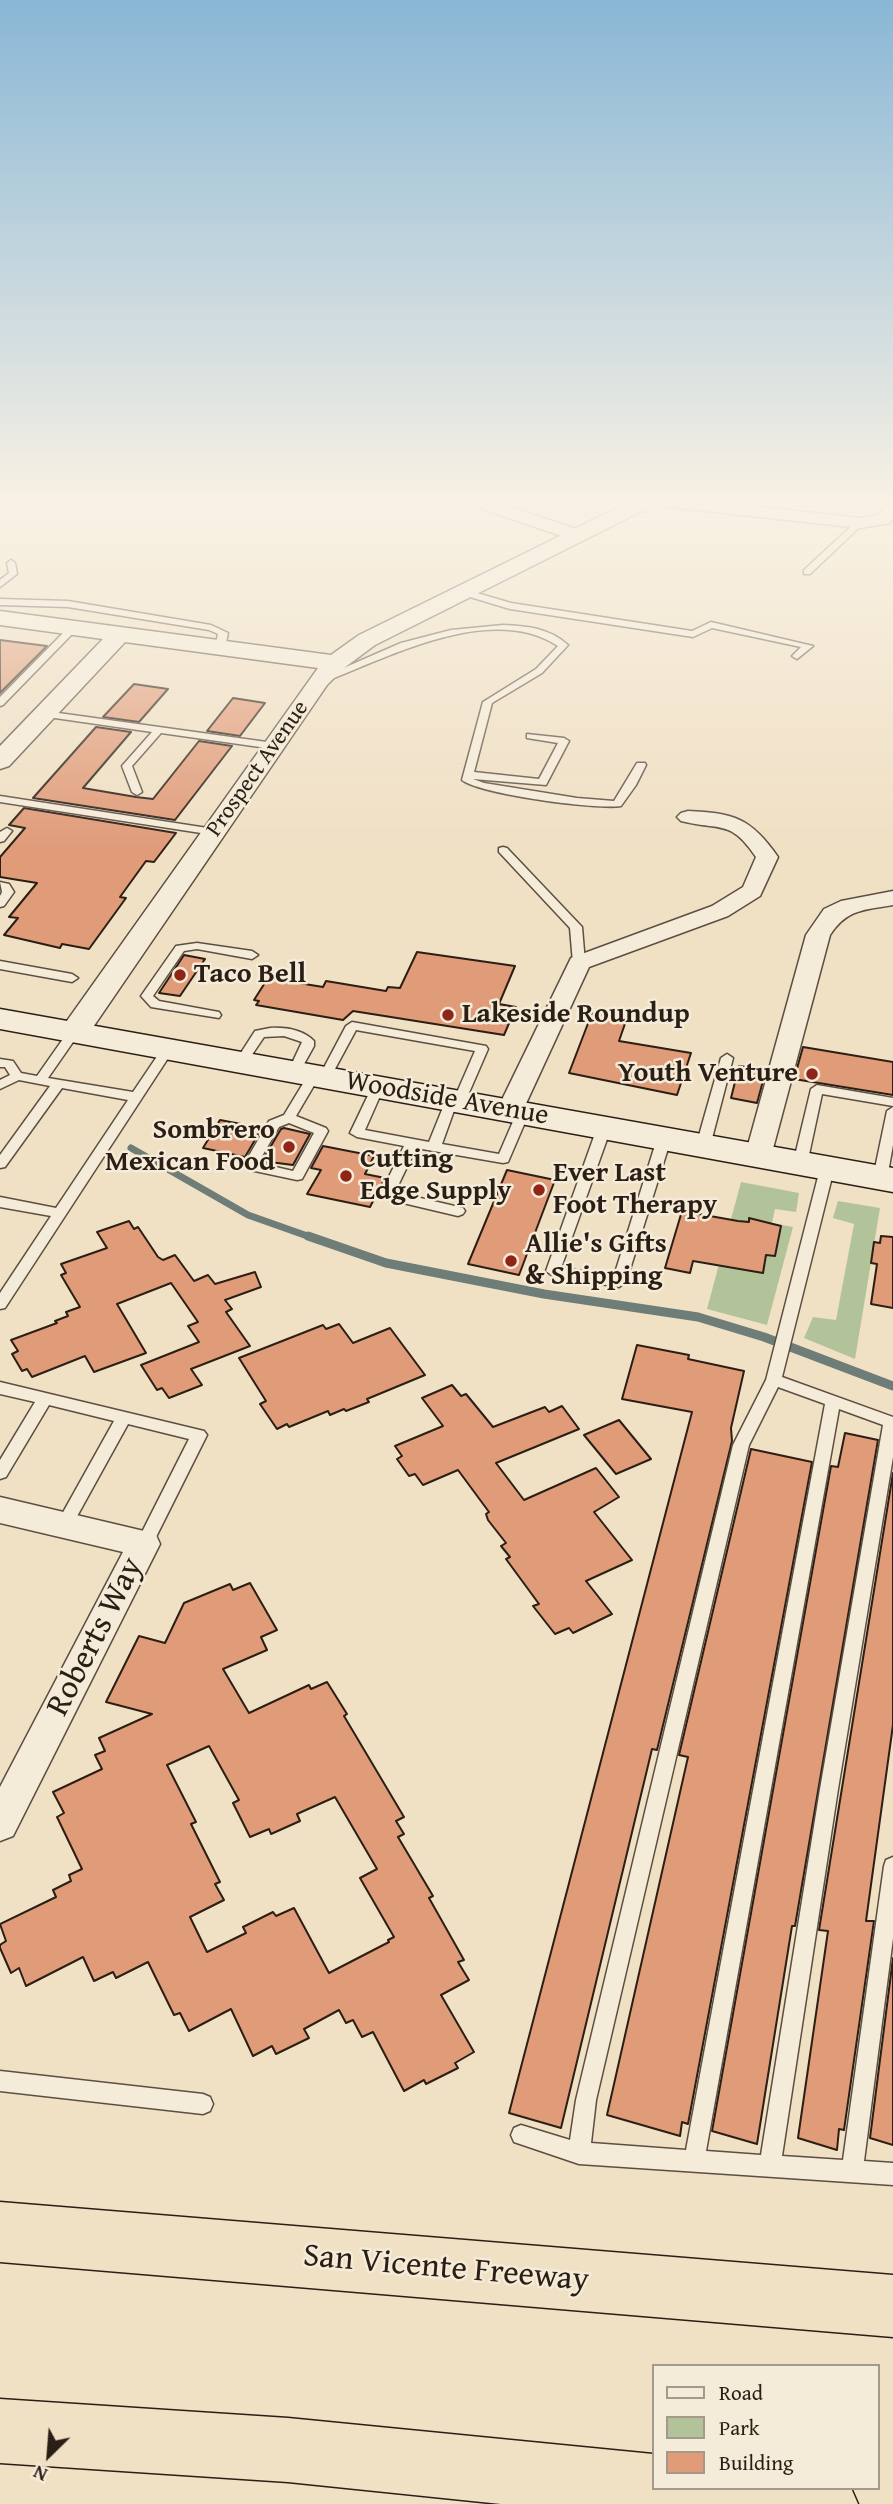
<!DOCTYPE html>
<style>
body{margin:0}
#map{position:relative;width:893px;height:2504px;overflow:hidden;background:#f0e0c4;font-family:"Gentium Book Plus",serif}
canvas{display:block}
.legend{position:absolute;left:652px;top:2364px;width:228px;height:126px;box-sizing:border-box;background:#f5ebd9;border:2px solid #a4998b;margin:0;padding:9px 12px;list-style:none;font-size:21px;color:#2b1e15}
.legend li{display:flex;align-items:center;gap:14px;height:35px}
.legend b{width:35px;border:2px solid #a4998b}
.north{position:absolute;left:14px;top:2420px;width:70px;height:70px;-webkit-text-stroke:5px #f5ebd9;paint-order:stroke;rotate:205deg;font-size:19px;font-weight:700;line-height:28px;text-align:center;color:#2b1e15}
.north::after{content:'';display:block;margin:auto;width:24px;height:32px;background:#2b1e15;clip-path:polygon(50% 0,100% 100%,50% 72%,0 100%)}
</style>
<div id="map">
<canvas width="893" height="2504"></canvas>
<ul class="legend">
<li><b style="height:9px;background:#f5ebd9"></b>Road</li>
<li><b style="height:19px;background:#b3c399"></b>Park</li>
<li><b style="height:19px;background:#e09b79"></b>Building</li>
</ul>
<div class="north">N</div>
</div>
<script>
const c = document.querySelector('canvas').getContext('2d');
c.lineJoin = 'round';
function paint(path, color) {
  c.fillStyle = color;
  c.fill(path, 'evenodd');
}
function trace(path, color, width, dash) {
  c.strokeStyle = color;
  c.lineWidth = width;
  c.lineCap = dash ? 'butt' : 'round';
  c.setLineDash(dash || []);
  c.stroke(path);
}
function write(font, color, halo, rows, align = 'center') {
  c.font = font + ' "Gentium Book Plus",serif';
  c.lineWidth = 5;
  c.setLineDash([]);
  c.textBaseline = 'middle';
  c.strokeStyle = halo;
  c.fillStyle = color;
  for (const [text, x, y, turn = 0] of rows) {
    c.save();
    c.translate(x, y);
    c.rotate((+turn || 0) * Math.PI / 180);
    c.textAlign = isNaN(turn) ? turn : align;
    if (halo) c.strokeText(text, 0, 0);
    c.fillText(text, 0, 0);
    c.restore();
  }
}
paint(new Path2D(`
 M741,1182l58,11 -3,19 -21,-3 -3,14 21,4 -26,98 -60,-16z
 M838,1201l42,7 -25,151 -51,-21 9,-21 23,3 18,-96 -21,-6z`), '#b3c399');
trace(new Path2D(`
 M131,1148l117,67 65,23`), '#6e7d78', 7);
trace(new Path2D(`
 M308,1236l78,27 158,31 154,23 66,20 129,49`), '#6e7d78', 9);
const building = new Path2D(`
 M0,640l47,6 -47,47z
 M134,684l34,5 -29,33 -36,-5z
 M233,698l32,5 -25,33 -33,-5z
 M96,727l35,5 -48,56 53,9 17,2 46,-58 33,5 -57,74 -142,-22z
 M24,808l152,25 -22,29 -8,-1 -26,36 6,1 -37,51 -27,-5 -2,4 -56,-13 14,-17 -9,-1 28,-34 -37,-6v-20l25,-29 -16,-3z
 M417,952l98,14 -16,38 17,3 -12,28 -151,-24 -10,9 -87,-15 3,-4 -5,-1 14,-22 55,9 3,-6 60,10 2,-4 12,1z
 M184,955l21,4 -25,37 -21,-3z
 M592,1013l35,5 -8,23 72,12 -14,42 -108,-22z
 M803,1047l90,15v33l-99,-16z
 M739,1066l27,4 -9,33 -26,-5z
 M220,1120l42,8 -17,29 -42,-9z
 M284,1128l26,6 -17,31 -31,-4 19,-32z
 M323,1146l51,10 -9,18 20,4 -15,29 -63,-13 14,-24 -10,-2z
 M507,1170l48,10 -36,95 -51,-11z
 M682,1211l56,10 11,1v-4l32,8 -6,30 -9,-1 -3,18 -70,-12 -3,12 -25,-5z
 M129,1221l5,8 4,-2 20,30 5,3 12,-5 19,26 14,-6 7,9 40,-12 6,15 -36,13 7,9 -6,3 24,34 -59,23 11,16 -33,13 -7,-10 -5,2 -16,-25 58,-23 -11,-16 10,-4 -27,-39 -54,21 29,49 -52,19 -9,-16 -53,21 -5,-8 -5,2 -10,-17 6,-3 -7,-11 46,-17 -2,-2 13,-5 -2,-4 14,-5 -19,-32 5,-2 -5,-9 46,-16 -10,-16z
 M881,1236l12,1v71l-22,-4 6,-40 -6,-1 3,-21 6,1z
 M339,1324l14,19 37,-15 35,47 -58,24 2,3 -23,9 -2,-2 -14,6 -2,-4 -39,16 -2,-3 -10,5 -17,-25 6,-3 -27,-43 84,-33 3,4z
 M637,1345l52,10 -1,4 56,12 -13,57 1,13 -75,309 -5,-1 -91,379 -52,-15 183,-701 -70,-13z
 M452,1385l9,11 5,-2 27,33 52,-20 4,5 13,-6 17,23 -83,34 28,37 72,-32 23,29 -25,15 38,48 -46,21 26,33 -39,19 -4,-5 -14,6 -22,-28 6,-2 -33,-45 4,-2 -9,-11 5,-3 -18,-23 -2,-6 3,-2 -31,-42 -35,15 -8,-11 -6,2 -12,-17 5,-3 -7,-10 48,-20 -21,-28z
 M619,1420l32,39 -35,15 -32,-39z
 M845,1433l33,7 -83,486h-3l-35,218 -45,-13 119,-665 7,1z
 M751,1449l61,13 -124,662 -6,-2 -2,14 -73,-21 81,-358 -9,-2z
 M893,1473v252l-27,196h8l-30,209 -5,-1 -2,21 -39,-12 30,-207 -9,-1z
 M250,1583l27,47 -16,7 6,13 -44,19 26,44 60,-28 2,4 16,-7 20,32 -3,2 60,101 -8,4 8,13 -6,3 35,59 -4,2 35,62 -6,2 11,18 -28,15 33,57 -19,11 3,5 -32,16 -2,-4 -20,11 -31,-59 -11,5 -9,-17 -7,3 -7,-13 -35,19 5,9 -33,16 -4,-8 -19,10 -22,-47 -42,22 -9,-18 -6,2 -26,-53 -32,16 -3,-6 -19,9 -11,-24 -57,29 -7,-18 -8,5 -11,-25v-3l6,-4 -6,-17 56,-27 -3,-7 18,-9 -2,-6 13,-6 -25,-52 7,-4 -11,-21 49,-23 -7,-14 10,-4 -6,-13 53,-24 -46,-12 33,-66 26,7 19,-40 46,-19 3,6zM209,1746l30,54 -6,3 17,34 19,-8 2,5 29,-13 -3,-7 38,-17 42,72 -17,9 34,59 -6,3 1,2 -60,31 -35,-65 -18,8 -3,-4 -30,15 3,6 -39,19 -17,-35 34,-17 -9,-16 5,-2 -29,-58 5,-2 -29,-57z
 M893,1958v187l-23,-7z`);
paint(building, '#e09b79');
trace(building, '#2b1e15', 2);
const service = new Path2D(`
 M857,521l7,2 -54,51h-6v-4z
 M11,560l4,3 2,11 -17,13v-7l9,-7 -2,-10z
 M463,589l48,14 181,28 19,-9 102,24 -16,13 -5,-3 9,-9 -89,-19 -19,9 -183,-28 -50,-15 -1,-2z
 M0,599l68,2 143,24 17,8 -3,14 -5,3 -5,-3 3,-13 -9,-4 -141,-23 -68,-2z
 M503,625c24,1 46,3 65,20l-26,28 -50,30 -18,69 65,7 19,-36 -31,-5v-4l37,4 5,3 -23,44 -73,-6 11,4 93,15 37,3 23,-38h8l1,2 -10,20 -15,21c-25,4 -141,-12 -159,-26l21,-78 53,-33 22,-23c-67,-44 -169,11 -234,36l-8,-2 85,-37 50,-13z
 M70,626l8,2 -75,77 -3,1v-9z
 M44,711l230,32 5,3 -5,3 -113,-16 -29,33 10,26 -5,3 -5,-3 -10,-26 30,-34 -111,-16 -2,-2z
 M0,796l214,33 5,3 -5,3 -214,-33z
 M7,828l5,3 -8,10 -4,1v-10z
 M503,847l4,1 75,79 3,36 -2,2h-8l-2,-2 -3,-35 -71,-76v-4z
 M0,882l9,2 5,8 -10,14 -4,1v-11l2,-4z
 M197,943l55,8 6,4 -6,4 -55,-10 -13,2 -31,45 6,5 60,11 2,3 -2,3 -68,-11 -10,-11 35,-50z
 M0,961l72,13 6,4 -6,4 -72,-13z
 M352,1022l134,24 2,3 -23,53 -1,3h-8l-14,39 57,10 19,-44 5,-1 6,4 -21,49 -5,1 -87,-15 -21,44 68,16 2,3 -2,3 -5,2 -76,-18 -2,-3 24,-49 -47,-9 -7,-4 22,-46 6,-4 6,4 -19,43 64,12 17,-42 1,-3h8l20,-46 -119,-21 -27,50 -4,1 -6,-4 -23,39 30,12 2,3 -26,48 -5,1 -47,-10 -7,-4 26,-45 15,-6 26,-43 4,-1 6,4 26,-49zM289,1123l25,10 -21,38 -35,-8 21,-36z
 M74,1028l6,4 -32,46 85,14 31,-46 4,-1 6,4 -169,259 -5,1v-16l51,-77 -51,-9v-10l56,11 72,-108 -66,-12 -57,79 -5,1v-13l50,-69 -31,-6 -19,9v-9l10,-5 -5,-8h-5v-8l13,2 8,12 16,3 33,-47z
 M270,1028c16,-1 33,2 44,13v5l-16,29h-8l-2,-3 14,-30 -18,-6 -20,1 -19,28 -4,1 -6,-4 20,-31z
 M727,1054l6,4 -23,88 -7,4 -5,-1 -2,-3 25,-88z
 M817,1085l76,13v8l-71,-12 -15,70 -7,4 -7,-4 18,-75z
 M893,1107v38l-6,33 -7,4 -7,-4 14,-67z
 M604,1124l7,4 -50,140 53,8 43,-137 7,-4 7,4 -45,143 -7,5 -66,-11 -7,-5 51,-143z
 M827,1165l7,4 -52,208 111,40v40l-55,332 -56,367 61,4 41,-294 2,-6 7,-3v81l-29,223 29,2v22l-314,-21 -65,-22 -3,-7 3,-7 7,-3 49,15 6,-40 157,-655 33,-65 54,-211zM778,1387l47,17 -139,746 -95,-7 5,-43 153,-655zM839,1409l44,16 -63,364 -59,366 -55,-4z
 M0,1382l204,49 3,4 -57,114 -6,1 -6,-1 -2,-5 53,-105 -61,-15 -58,105 -6,2 -6,-2 -2,-4 58,-104 -65,-16 -43,72 -6,2v-19l35,-58 -35,-8z
 M0,2071l203,23 7,3 3,7 -3,7 -7,3 -203,-23z`);
const minor = new Path2D(`
 M458,498h25l99,33 2,4 -8,5 -6,-1 -110,-38z
 M644,498h36l180,20 19,-3 8,-12 6,-2v17l-3,5 -30,5 -209,-23 -6,-2z
 M688,811c46,2 63,7 90,46l-18,39 -32,20 -139,51 -66,143 -4,6 -9,2 -9,-2 -4,-6 74,-152 141,-52 31,-19 13,-30c-26,-39 -37,-26 -75,-36l-4,-4 4,-4z
 M893,891v14c-29,5 -46,4 -63,30l-59,221 -4,6 -9,3 -9,-3 -4,-6 61,-221 18,-26 17,-8z
 M0,1497l144,34 12,4 4,9 -147,292 -13,5v-54l123,-235 -123,-29z`);
const tertiary = new Path2D(`
 M637,498h26l-3,4 -285,143 -31,23 -17,17 -242,354 -11,2 -11,-2 -4,-7 259,-364 -193,-26 -116,124 -9,3v-23l103,-107 -103,-14v-14l331,44 28,-20z`);
const secondary = new Path2D(`
 M0,1009l893,159v24l-893,-163z`);
const motorway = new Path2D(`
 M0,2202l893,73v62l-893,-75z
 M0,2399l288,19 365,36v34h198l7,16h-357l-213,-22 -288,-19z`);
trace(service, '#5c4e41', 3);
trace(minor, '#5c4e41', 3);
trace(tertiary, '#5c4e41', 3);
trace(secondary, '#2b1e15', 3);
trace(motorway, '#2b1e15', 3);
paint(service, '#f5ebd9');
paint(minor, '#f5ebd9');
paint(tertiary, '#f5ebd9');
paint(secondary, '#f5ebd9');
paint(motorway, '#f0e0c4');
const sky = c.createLinearGradient(0, 0, 0, 849);
sky.addColorStop(0, '#89b7d6');
sky.addColorStop(0.59, '#f8f1e4');
sky.addColorStop(1, '#f8f1e400');
c.fillStyle = sky;
c.fillRect(0, 0, 893, 849);
for (const [x, y, r, color] of [
 [180,975,7,"#8f2418"],
 [448,1015,7,"#8f2418"],
 [812,1074,7,"#8f2418"],
 [289,1147,7,"#8f2418"],
 [346,1176,7,"#8f2418"],
 [539,1190,7,"#8f2418"],
 [511,1261,7,"#8f2418"]
]) {
  const dot = new Path2D();
  dot.arc(x, y, r, 0, 2 * Math.PI);
  c.fillStyle = color;
  c.fill(dot);
  trace(dot, '#f5ebd9', 2.5);
}
write('23px', '#2b1e15', '#f5ebd9', [
 ["Prospect Avenue",258,769,-55]
]);
write('bold 28px', '#2b1e15', '#f5ebd9', [
 ["Taco Bell",194,975],
 ["Lakeside Roundup",462,1015],
 ["Youth Venture",798,1074,"right"],
 ["Sombrero",275,1131,"right"],
 ["Mexican Food",275,1163,"right"],
 ["Cutting",360,1160],
 ["Edge Supply",360,1192],
 ["Ever Last",553,1174],
 ["Foot Therapy",553,1206],
 ["Allie's Gifts",525,1245],
 ["& Shipping",525,1277]
], 'left');
write('28px', '#2b1e15', '#f5ebd9', [
 ["Woodside Avenue",447,1099,10]
]);
write('33px', '#2b1e15', '#f5ebd9', [
 ["Roberts Way",96,1637,-63],
 ["San Vicente Freeway",446,2269,5]
]);
</script>
